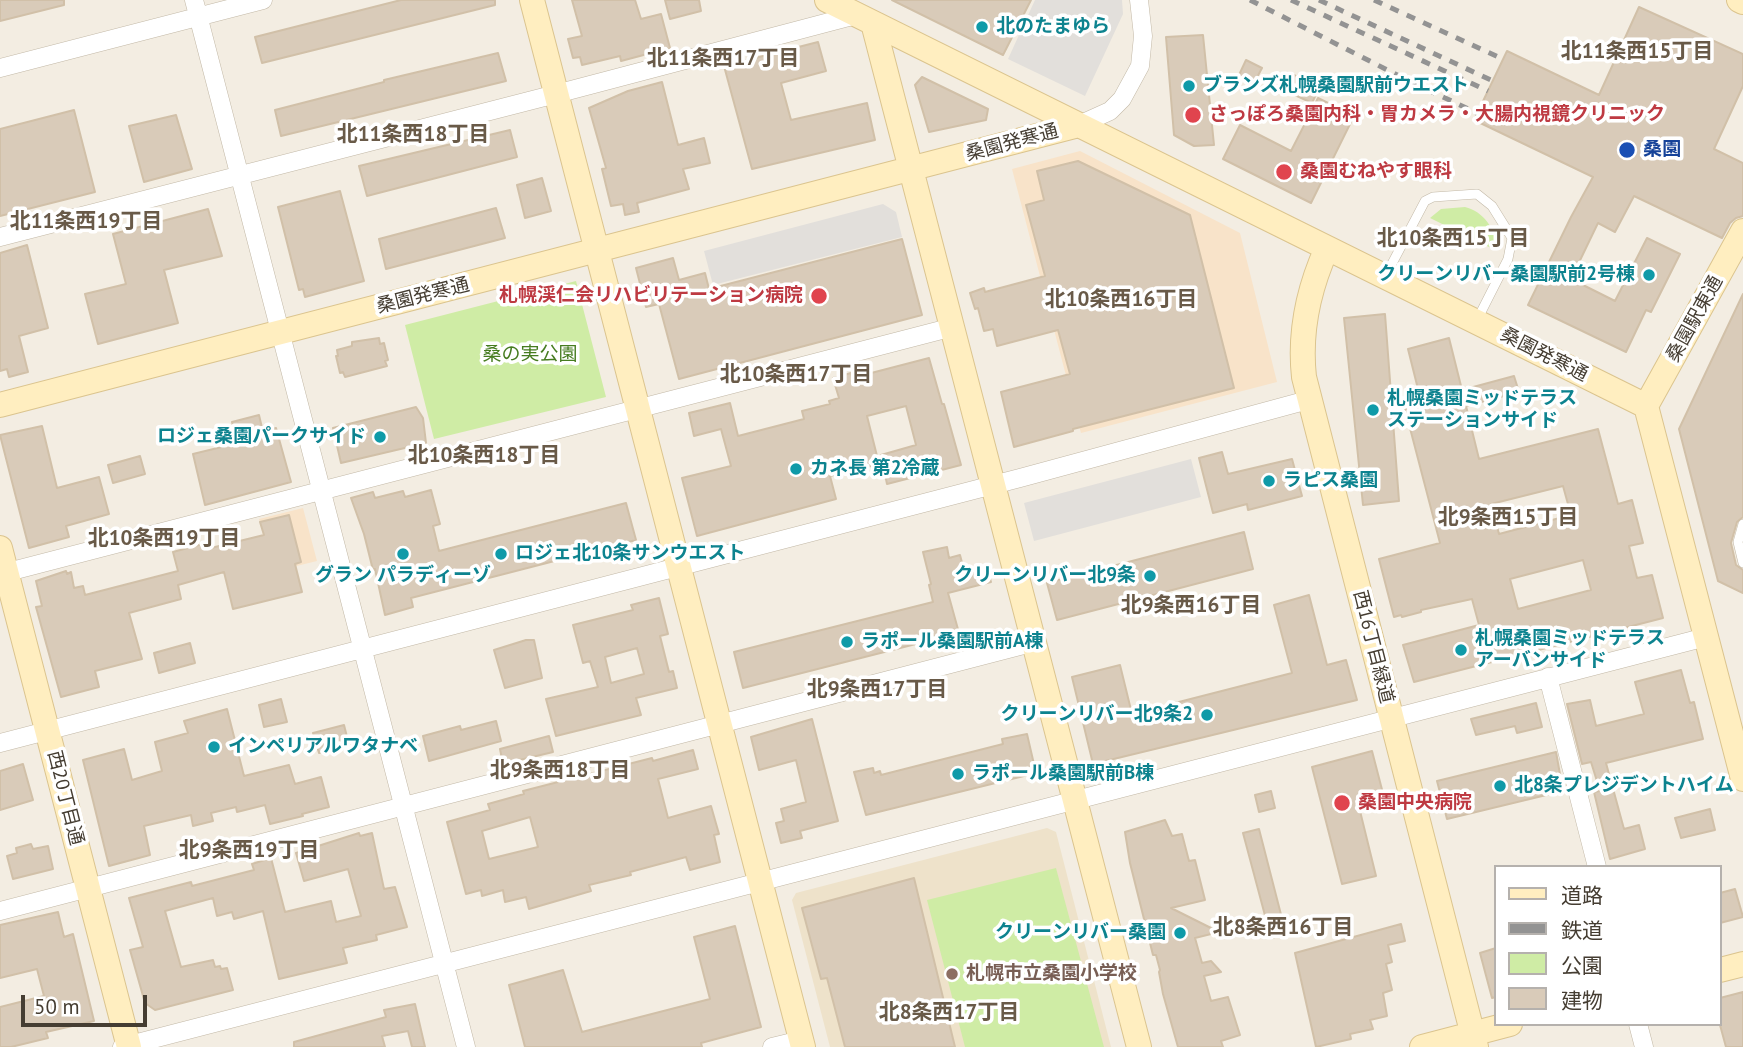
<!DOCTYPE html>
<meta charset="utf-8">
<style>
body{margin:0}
#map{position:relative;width:1743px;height:1047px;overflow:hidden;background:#f3ede2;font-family:"PT Sans","Noto Sans JP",sans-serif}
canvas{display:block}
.legend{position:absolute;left:1494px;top:865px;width:228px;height:161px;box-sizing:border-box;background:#fff;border:2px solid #b5b1ad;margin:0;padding:9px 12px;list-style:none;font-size:21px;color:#453d32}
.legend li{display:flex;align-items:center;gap:14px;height:35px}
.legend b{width:35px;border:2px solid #b5b1ad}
.scale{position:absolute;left:21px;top:995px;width:126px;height:32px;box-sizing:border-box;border:4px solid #453d32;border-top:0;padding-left:9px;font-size:21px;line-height:24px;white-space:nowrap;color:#453d32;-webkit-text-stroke:5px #fff;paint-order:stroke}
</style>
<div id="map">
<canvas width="1743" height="1047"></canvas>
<ul class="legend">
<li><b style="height:9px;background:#ffeec0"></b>道路</li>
<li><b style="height:9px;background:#939393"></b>鉄道</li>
<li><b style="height:19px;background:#cfeca5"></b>公園</li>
<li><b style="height:19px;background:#d9cbb9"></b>建物</li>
</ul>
<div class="scale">50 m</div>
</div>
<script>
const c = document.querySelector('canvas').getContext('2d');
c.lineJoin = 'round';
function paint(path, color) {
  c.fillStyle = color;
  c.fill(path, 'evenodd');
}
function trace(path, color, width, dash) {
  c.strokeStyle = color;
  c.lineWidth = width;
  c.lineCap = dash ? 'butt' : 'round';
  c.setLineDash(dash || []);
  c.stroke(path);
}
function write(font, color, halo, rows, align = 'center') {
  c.font = font + ' "PT Sans","Noto Sans JP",sans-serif';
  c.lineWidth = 7;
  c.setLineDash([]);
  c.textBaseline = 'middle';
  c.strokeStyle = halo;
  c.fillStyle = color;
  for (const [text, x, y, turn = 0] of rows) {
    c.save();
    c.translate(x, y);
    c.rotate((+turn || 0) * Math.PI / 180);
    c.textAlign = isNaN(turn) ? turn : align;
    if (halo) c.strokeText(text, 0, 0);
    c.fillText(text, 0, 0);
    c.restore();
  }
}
paint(new Path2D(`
 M1080,151l160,82 37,149 -196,51 -69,-264z
 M303,508l14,53 -45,11 -13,-53z`), '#f8e3c9');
paint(new Path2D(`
 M1047,828l9,4 55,215h-281l-38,-147 4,-7z`), '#eee2ca');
paint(new Path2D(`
 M1465,207c18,4 32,23 31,41l-3,1 -63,-31 11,-9z
 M576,281l30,116 -172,42 -29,-114z
 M1056,868l48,179h-139l-38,-147z`), '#cfeca5');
paint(new Path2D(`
 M1035,0h87l1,14 -38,82 -77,-37z
 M883,204l13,8 6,25 -189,48 -9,-34z
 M1191,459l10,38 -167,44 -10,-38z`), '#e2dfdb');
const building = new Path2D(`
 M0,0h64v5l-64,16z
 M401,0h94v5l-233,58 -7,-26z
 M572,0h63l6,19 20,-5 9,34 -49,13 -1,-5 -38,9 -2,-8 -7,1 -5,-19 14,-3z
 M665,0h34l2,11 -31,8z
 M892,0h139l-28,55z
 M1639,7l104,47v32l-29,63 29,14v53l-7,2 -6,5 -8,15 -88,-42 -19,36 -17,-9 -27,56 44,22 32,-63 33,16 -29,58 -5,-2 -20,42 -98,-47 43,-88 22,-40 -119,-57 33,-69 92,44z
 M1203,35l11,110 -20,1 -20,-11 -8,-98z
 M818,42l8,29 -45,12 10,37 76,-17 8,37 -123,29 -28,-103z
 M498,53l8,28 -225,55 -6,-26 109,-28v-2z
 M1246,60l16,8 -8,15 -15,-8z
 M1292,74l27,14 -7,15 -28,-13z
 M922,77l66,32 -2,11 -57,12 -14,-47z
 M662,82l16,63 26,-7 6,25 -27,6 6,20 -52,14 2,9 -14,3 -2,-11 -12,2 -9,-37 4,-1 -17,-60 39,-17z
 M1318,98l36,18 -43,87 -88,-44 17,-34 51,26z
 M74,110l21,82 -95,24v-87z
 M176,115l16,54 -48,13 -15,-56z
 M510,130l7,27 -150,39 -8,-30z
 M1078,161l112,54 44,173 -161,41v2l-59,16 -13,-55 69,-18 -12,-44 -61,16 -4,-17 -9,2 -6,-23 -3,1 -5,-16 14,-5 1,4 60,-16 -19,-71 18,-5 -7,-29z
 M542,178l9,33 -26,7 -8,-33z
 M340,191l24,90 -59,16 -2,-8 -4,1 -21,-83z
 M496,208l9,30 -119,31 -7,-30z
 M208,209l14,47 -58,14 14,53 -80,21 -13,-50 41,-10 -13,-50z
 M902,239l20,76 -243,64 -20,-75 -13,3 -10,-39 37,-10 6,22 26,-7 4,16z
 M27,245l21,83 -29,8 9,36 -19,5 -2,-8 -7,2v-118z
 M1743,294v223l-6,5 -6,21 5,22 7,5v23l-25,-12 -39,-152z
 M1385,314l14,187 -36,4 -19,-187z
 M379,338l1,6 4,-1 4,17 -3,1 2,5 -42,11 -2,-5 -3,1 -4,-17h2l-1,-6 15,-4v-4z
 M1449,338l13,52 52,-14 5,16 -53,14 13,53 119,-30 20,75 14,-4 11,43 -14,3 8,32 15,-3 11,43 -249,64 -11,-37 76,-20 -7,-26 -51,11v2l-19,5 -1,-2 -7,2 -15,-58 61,-16 -35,-134 17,-4 -14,-56zM1563,486l8,29 -72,19 -8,-30zM1583,560l8,30 -73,19 -8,-30z
 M929,358l13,46h2l17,61 -74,19 -6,-29 35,-10 -10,-39 -39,10 12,48 -49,12 6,23 -139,37 -15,-58 49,-12 -10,-37 -27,7 -5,-23 41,-10 8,33 66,-17 -2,-8 28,-7 -1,-3 10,-3 -6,-20 18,-5 1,5z
 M416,407l7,11 3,25 -85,20 -8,-35z
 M259,415l4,17 13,-4 15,54 -86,23 -12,-51 45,-11 -6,-21z
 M42,426l15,62 42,-11 10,37 -43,12 3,11 -40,11 -29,-113z
 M1222,452l6,22 64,-15 10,37 -54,14 -1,-6 -34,9 -14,-55z
 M140,456l5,18 -32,9 -5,-18z
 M431,490l9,34 -7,2 6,25 187,-48 10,37 -225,58 2,9 -28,8 -10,-46 -2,1 -9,-36 -13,-36 22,-6 2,6 28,-7 2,6z
 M289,515l12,47 -6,2 7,28 -69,17 -9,-37 -46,13 3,14 -52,14 13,46 -47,12 4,16 -38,10 -25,-90 6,-1 -6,-25 30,-10 1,3 4,-2 3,16 9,-2 2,9 93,-24 -5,-19 37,-10 1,6 53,-13 -4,-13z
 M1244,532l9,37 -196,51 -10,-37z
 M947,547l2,11 11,-3 5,19 22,-5 4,13 -43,11 11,40 -216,55 -9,-36 199,-50 -4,-17 2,-1 -8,-32z
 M1309,595l18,70 19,-5 11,40 -264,64 -21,-87 48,-12 12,49 160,-41 -18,-68z
 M659,598l9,36 -8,2 9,36 4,-1 4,17 -41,10 5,17 -85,21 -10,-37 52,-12 -8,-26 -7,2 -10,-38 60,-15 -2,-5zM637,648l7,26 -33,9 -6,-26z
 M526,640h8l8,38 -37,10 -11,-38z
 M190,643l5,20 -36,10 -5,-20z
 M1681,670l9,33 4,-1 9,37 -97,24 18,66 15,-4 6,24 -35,10 -16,-67 6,-1 -9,-29 -9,2 -15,-60 23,-4 6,26 48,-12 -9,-32z
 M281,699l6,23 -23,5 -5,-22z
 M1536,703l6,24 -25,6 -2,-7 -39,9 -5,-16z
 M227,709l17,67 45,-11 6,19 26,-7 8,30 -27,7 1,2 -33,8 -5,-19 -28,7 -1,-5 -25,6 2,8 -20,5 -2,-11 -47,11 6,29 -41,11 -26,-106 41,-11 8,31 30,-9 -7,-29 33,-9 -4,-12z
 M812,719l26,102 -38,10 2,7 -21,5 -5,-20 8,-2 -3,-12 25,-7 -10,-42 -37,10 -8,-33z
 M496,721l5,20 -72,20 -6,-25 37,-10 1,4z
 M344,725l5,20 -30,8 -6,-20z
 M1027,734l9,39 -170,42 -12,-43 19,-4 1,5 6,-2 1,4 122,-31 -1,-5z
 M549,736l4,16 -50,12 -3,-15z
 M693,750l5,19 -40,10 10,39 43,-12 8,28 -5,1 6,27 -30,8 -4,-13 -56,15 1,3 -42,10 2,6 -62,18 -3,-12 -21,5 -2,-12 -21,6 -1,-6 -15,4 -19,-72 43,-12 -2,-6 36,-10 -1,-3 129,-33 1,3zM530,817l8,30 -49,12 -7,-28z
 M1372,751l14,54 -26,6 16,65 -34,8 -30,-117z
 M1556,752l7,39 -116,28 -10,-38z
 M23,764l10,36 -33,10v-39z
 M1271,791l4,17 -16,4 -4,-17z
 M1710,809l5,21 -34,8 -6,-20z
 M1165,820l7,16 10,-2 7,27 6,-1 10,40 -34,8 48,24 -24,6 7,25 9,-2 10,11 -17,4 7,25 17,-4 12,38 -19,6 2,6h-45l-15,-53 -4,-22 1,-2 -4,-15h-3l-23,-92 -5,-31z
 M1259,829l27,105 -15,4 -28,-105z
 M359,833l1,3 12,-3 12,56 11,-2 12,40 -31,8 1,5 -34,8 4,15 -68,16 -16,-68 -29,8 -2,-7 -15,4 -4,-18 -48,13 16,56 32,-7 2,7 5,-1 1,3 6,-1 6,22 -78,20 -10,-7 -15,-53 13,-3 -14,-49 62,-16 1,4 62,-16 -2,-6 19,-6 14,54 46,-11 5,21 25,-6 -13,-47 -44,12 -8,-28z
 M31,844l2,5 15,-3 5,23 -40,10 -6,-23 10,-3 -1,-5z
 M914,878l41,169h-110l-18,-69 -6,1 -19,-71z
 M1735,889l8,28 -23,6v-30z
 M58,912l6,25 9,-3 21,87 -48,11 2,6 -37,9h-11v-40l44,-11 -7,-27 -37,9v-53z
 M1401,924l4,17 -17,4 4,17 -6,2 6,26 -9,3 4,23 -17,4 3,9 -23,5 1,5 -35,8 -21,-94z
 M735,926l26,101 -60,16 1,4h-177l-16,-62 54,-15 19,62 128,-33 -16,-62z
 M1496,948v49l-4,1 -12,-45z
 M1743,992v55h-17l-6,-22v-27z
 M415,1004l10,43h-13l-4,-16 -26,5 3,11h-91v-5l92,-25 -2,-7z`);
paint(building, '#d9cbb9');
trace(building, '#d1c0a8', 2);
const lane = new Path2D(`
 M1386,275l39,-74 8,-4 44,-3 15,12 20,32 -4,21 -31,61
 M1743,524l-5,18 5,21`);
const street = new Path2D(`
 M194,0l272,1047
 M0,68l263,-68
 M1079,125l31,-14 12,-12 18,-33 3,-30 -4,-36
 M0,237l556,-143 300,-79
 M0,574l953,-247
 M1548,677l49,190
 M0,743l1020,-265 288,-78
 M0,911l1035,-269
 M1638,1024l6,23
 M122,1047l1584,-410
 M772,1047l29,-7`);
const secondary = new Path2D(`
 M532,0l271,1047
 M827,0l819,406 97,373
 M1739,0l4,2
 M873,23l266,1024
 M1327,248c-19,42 -28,83 -23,129l172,670
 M0,405l1079,-280
 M1646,406l97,-175
 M0,548l129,499
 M1720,970l23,-6
 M1422,1047l88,-23`);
trace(lane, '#c2b8a6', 10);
trace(street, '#c2b8a6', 19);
trace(secondary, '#dbc48e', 26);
trace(lane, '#fff', 9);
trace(street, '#fff', 18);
trace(secondary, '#ffeec0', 24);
trace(new Path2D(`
 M1250,0l159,81 68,32
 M1291,0l197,91
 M1319,0l174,81
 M1374,0l129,59`), '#939393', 5, [9, 9]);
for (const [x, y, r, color] of [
 [982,27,7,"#0f9aa8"],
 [1189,86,7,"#0f9aa8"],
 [1193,115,9,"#e0444e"],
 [1627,150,9,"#1a4fb4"],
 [1284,172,9,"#e0444e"],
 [1649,275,7,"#0f9aa8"],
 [819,296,9,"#e0444e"],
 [1373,410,7,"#0f9aa8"],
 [380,437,7,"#0f9aa8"],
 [796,469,7,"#0f9aa8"],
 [1269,481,7,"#0f9aa8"],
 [403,554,7,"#0f9aa8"],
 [501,554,7,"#0f9aa8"],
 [1150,576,7,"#0f9aa8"],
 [847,642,7,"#0f9aa8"],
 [1461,650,7,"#0f9aa8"],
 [1207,715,7,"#0f9aa8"],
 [214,747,7,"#0f9aa8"],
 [958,774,7,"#0f9aa8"],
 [1500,786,7,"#0f9aa8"],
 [1342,803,9,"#e0444e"],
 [1180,933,7,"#0f9aa8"],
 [952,974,7,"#8d6e63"]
]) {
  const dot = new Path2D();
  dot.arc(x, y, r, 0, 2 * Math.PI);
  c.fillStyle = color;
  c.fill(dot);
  trace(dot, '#fff', 2.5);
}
write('bold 19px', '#0d838f', '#fff', [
 ["北のたまゆら",996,27],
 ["ブランズ札幌桑園駅前ウエスト",1203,86],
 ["クリーンリバー桑園駅前2号棟",1635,275,"right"],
 ["札幌桑園ミッドテラス",1387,399],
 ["ステーションサイド",1387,421],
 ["ロジェ桑園パークサイド",366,437,"right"],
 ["カネ長 第2冷蔵",810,469],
 ["ラピス桑園",1283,481],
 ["ロジェ北10条サンウエスト",515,554],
 ["グラン パラディーゾ",403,576,"center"],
 ["クリーンリバー北9条",1136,576,"right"],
 ["札幌桑園ミッドテラス",1475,639],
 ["アーバンサイド",1475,661],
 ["ラポール桑園駅前A棟",861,642],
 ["クリーンリバー北9条2",1193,715,"right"],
 ["インペリアルワタナベ",228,747],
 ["ラポール桑園駅前B棟",972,774],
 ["北8条プレジデントハイム",1514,786],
 ["クリーンリバー桑園",1166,933,"right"]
], 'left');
write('bold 19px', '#be3a42', '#fff', [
 ["さっぽろ桑園内科・胃カメラ・大腸内視鏡クリニック",1209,115],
 ["桑園むねやす眼科",1300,172],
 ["札幌渓仁会リハビリテーション病院",803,296,"right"],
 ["桑園中央病院",1358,803]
], 'left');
write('19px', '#453d32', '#fff', [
 ["桑園発寒通",1012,143,-15],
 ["桑園発寒通",423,296,-14],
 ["桑園駅東通",1695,319,-61],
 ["桑園発寒通",1544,355,27],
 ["西16丁目緑道",1373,647,76],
 ["西20丁目通",65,798,76]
]);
write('bold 19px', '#164399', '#fff', [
 ["桑園",1643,150]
], 'left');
write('19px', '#467c20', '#fff', [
 ["桑の実公園",530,355]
]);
write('bold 19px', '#785e54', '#fff', [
 ["札幌市立桑園小学校",966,974]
], 'left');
write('bold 21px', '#695a48', '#fff', [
 ["北11条西15丁目",1637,52],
 ["北11条西17丁目",723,59],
 ["北11条西18丁目",413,135],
 ["北11条西19丁目",86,222],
 ["北10条西15丁目",1453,239],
 ["北10条西16丁目",1121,300],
 ["北10条西17丁目",796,375],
 ["北10条西18丁目",484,456],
 ["北9条西15丁目",1508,518],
 ["北10条西19丁目",164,539],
 ["北9条西16丁目",1191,606],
 ["北9条西17丁目",877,690],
 ["北9条西18丁目",560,771],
 ["北9条西19丁目",249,851],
 ["北8条西16丁目",1283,928],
 ["北8条西17丁目",949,1013]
]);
</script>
